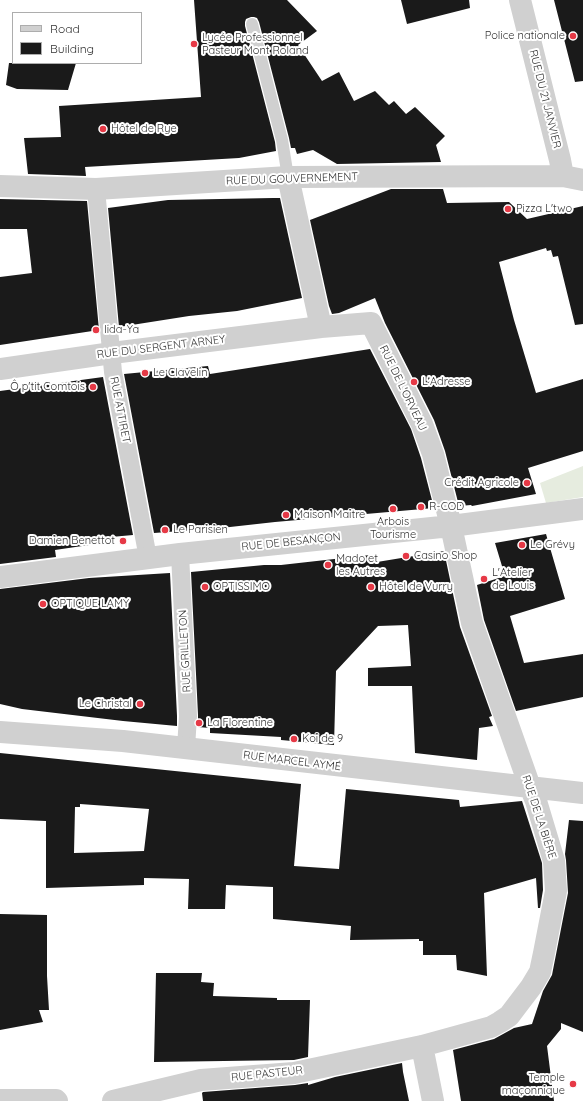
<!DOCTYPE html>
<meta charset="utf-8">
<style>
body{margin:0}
#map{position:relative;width:583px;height:1101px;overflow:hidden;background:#fff;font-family:Quicksand,sans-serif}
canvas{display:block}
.legend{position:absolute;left:12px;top:12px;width:130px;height:52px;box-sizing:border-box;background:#fff;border:1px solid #adadad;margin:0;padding:5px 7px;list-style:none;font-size:12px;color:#333}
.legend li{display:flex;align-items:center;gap:8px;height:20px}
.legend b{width:20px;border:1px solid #adadad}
</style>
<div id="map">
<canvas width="583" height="1101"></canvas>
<ul class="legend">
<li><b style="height:5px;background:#d0d0d0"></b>Road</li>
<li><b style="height:11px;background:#1a1a1a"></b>Building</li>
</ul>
</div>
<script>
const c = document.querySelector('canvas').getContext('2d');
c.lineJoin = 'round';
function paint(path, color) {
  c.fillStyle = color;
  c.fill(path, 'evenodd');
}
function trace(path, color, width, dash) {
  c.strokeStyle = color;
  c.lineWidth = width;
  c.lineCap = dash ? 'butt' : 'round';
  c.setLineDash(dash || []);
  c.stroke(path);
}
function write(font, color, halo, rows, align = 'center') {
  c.font = font + ' Quicksand,sans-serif';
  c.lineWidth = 4;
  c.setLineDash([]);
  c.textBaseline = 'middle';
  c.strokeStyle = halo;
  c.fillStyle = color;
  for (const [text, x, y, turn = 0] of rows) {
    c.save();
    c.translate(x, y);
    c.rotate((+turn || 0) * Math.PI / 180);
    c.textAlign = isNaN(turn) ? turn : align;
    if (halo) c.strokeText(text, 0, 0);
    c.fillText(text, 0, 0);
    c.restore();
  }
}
paint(new Path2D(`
 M583,466v31l-37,6 -6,-20z`), '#e6ecdf');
paint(new Path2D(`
 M194,0h93l30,31 -19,14 24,36 17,-9 15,29 21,-10 14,14 5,-4 12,13 9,-7 30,29 -9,9 5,17 -104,2 -24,-14 -16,4 -2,-6h-4l-2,-10 -30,-116 -2,-4 -3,-1h-3l-5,2 -1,3v4l30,116 1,9 -37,7 -154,9 1,9 -58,-2 -4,-36 37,-1 -2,-31 142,-9z
 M401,0h68l1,8 -63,16z
 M554,0h29v81l-8,1z
 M9,63h67l-8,27 -51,-1 -11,-4z
 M391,189h52l4,14 62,-1 18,17 56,-13v118l-8,1 -17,-69 -5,1 -2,-7 -4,1 -1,-3 -47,14 15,58 22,73 47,-14v72l-55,17 8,26 -64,12 -1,-1 -12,1 -14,-55 -11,-31 -49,-97 -10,-25 -36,15 -7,1 -3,-8 -19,-86z
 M273,198h7l22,100 -65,13 -48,5 -70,11 -11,-119 60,-8z
 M0,199l87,2 12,129 -99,15v-68l32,-4 -5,-44h-27z
 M370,349l41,80 10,29 13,50 -159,14 -54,6 -67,5 -30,-159 84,-8 2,8z
 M103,377l30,158 -44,4v6l-34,5 1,7 -56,7v-173z
 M546,534l19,65 -55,17 14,47 59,-9v43l-67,14 -32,-91 -7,-35 28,-9 -10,-33z
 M444,551l16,76 32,89 -3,1 4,9 -14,2 -2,32 -62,-7 -3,-67h-44v-18l43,-2 -3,-41 -30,1 -42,45 -2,74 -53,-5v-3l-71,-4v-5l-12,-1v-12l-7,-143 73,-7h17l89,-10 1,8z
 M170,573l7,143v10l-54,-5 -101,-12 -22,-5v-115l89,-11z
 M0,753l301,31 -7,82 45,3 7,-80 113,11 1,7 62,-6 20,62 1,27 -3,18h-2l-2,-30 -52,15 3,83 -30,-6 -1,-15h-33v-14h-4v-2l-69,1 1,-14 -78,-7v-32l-47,-2 -1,24h-37l1,-30 -45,-1v7l-98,3v-67l-46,-2zM80,804l69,5 -5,42 -70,2 1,-46h5z
 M569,820l14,1v211l-22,-9v6l-14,17 7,55h-93l-8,-51 41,-11 20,-11 18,-4 11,-33 9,-16 16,-82 -2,-33 -1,-6z
 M0,914l47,1v61l2,34h-10l4,12 -43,8z
 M156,973h46l-1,9 13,1 -1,13 64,2v2h33l-2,57 -14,3 -140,2z
 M402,1063l1,9 6,29h-206l-1,-8 1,-1 92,-7 13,-2v2l27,-8z`), '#1a1a1a');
trace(new Path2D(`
 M252,24l30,116 6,37`), '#d0d0d0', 12);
trace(new Path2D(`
 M96,189l17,183 35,186
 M180,554l8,162 -2,32`), '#d0d0d0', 18);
trace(new Path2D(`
 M520,0l40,160 3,16
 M288,177l33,150
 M0,186l96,3 192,-12 275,-1 20,4
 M0,369l112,-16 209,-26 50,-4 51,101 11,30 18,72 21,97 58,164 6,14 18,60 2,30 -12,62 -4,19 -9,15 -22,29 -9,6 -9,5 -69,19 -128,27 -93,7 -88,21
 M0,577l180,-23 271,-28 132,-17
 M0,732l123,9 460,52
 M422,1046l11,55
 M0,1100h56l1,1`), '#d0d0d0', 22);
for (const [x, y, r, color] of [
 [573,36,4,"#e63946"],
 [194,44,4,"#e63946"],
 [103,129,4,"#e63946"],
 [508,209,4,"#e63946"],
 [96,330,4,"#e63946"],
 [145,373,4,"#e63946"],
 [414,382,4,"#e63946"],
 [93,387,4,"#e63946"],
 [527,483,4,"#e63946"],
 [421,507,4,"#e63946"],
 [393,509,4,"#e63946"],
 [286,515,4,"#e63946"],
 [165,530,4,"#e63946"],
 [123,541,4,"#e63946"],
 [522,545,4,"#e63946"],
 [406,556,4,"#e63946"],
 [328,565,4,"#e63946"],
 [484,579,4,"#e63946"],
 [205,587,4,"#e63946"],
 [371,587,4,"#e63946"],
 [43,604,4,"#e63946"],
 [140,704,4,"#e63946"],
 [199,723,4,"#e63946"],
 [294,739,4,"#e63946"],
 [573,1084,4,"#e63946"]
]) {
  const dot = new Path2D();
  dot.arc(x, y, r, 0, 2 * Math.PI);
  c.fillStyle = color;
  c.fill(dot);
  trace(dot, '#fff', 1.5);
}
write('11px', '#333', '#fff', [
 ["Police nationale",565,36,"right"],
 ["Lycée Professionnel",202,38],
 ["Pasteur Mont Roland",202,51],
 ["Hôtel de Rye",111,129],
 ["Pizza L'two",516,209],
 ["Iida-Ya",104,330],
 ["Le Clavelin",153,373],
 ["L'Adresse",422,382],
 ["Ô p'tit Comtois",85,387,"right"],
 ["Crédit Agricole",519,483,"right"],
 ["R-COD",429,507],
 ["Maison Maitre",294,515],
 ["Arbois",393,522,"center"],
 ["Tourisme",393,535,"center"],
 ["Le Parisien",173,530],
 ["Damien Benettot",115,541,"right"],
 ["Le Grévy",530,545],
 ["Casino Shop",414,556],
 ["Mado et",336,559],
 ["les Autres",336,572],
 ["L'Atelier",492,573],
 ["de Louis",492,586],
 ["OPTISSIMO",213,587],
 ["Hôtel de Vurry",379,587],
 ["OPTIQUE LAMY",51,604],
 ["Le Christal",132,704,"right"],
 ["La Florentine",207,723],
 ["Koi de 9",302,739],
 ["Temple",565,1078,"right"],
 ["maçonnique",565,1091,"right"]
], 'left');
write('11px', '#333', '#fff', [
 ["RUE DU 21 JANVIER",545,99,76],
 ["RUE DU GOUVERNEMENT",292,179,-2],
 ["RUE DU SERGENT ARNEY",161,347,-7],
 ["RUE DE L'ORVEAU",403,388,64],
 ["RUE ATTIRET",120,410,79],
 ["RUE DE BESANÇON",291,542,-6],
 ["RUE GRILLETON",185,651,-93],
 ["RUE MARCEL AYMÉ",292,761,7],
 ["RUE DE LA BIÈRE",539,817,72],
 ["RUE PASTEUR",267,1074,-6]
]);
</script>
